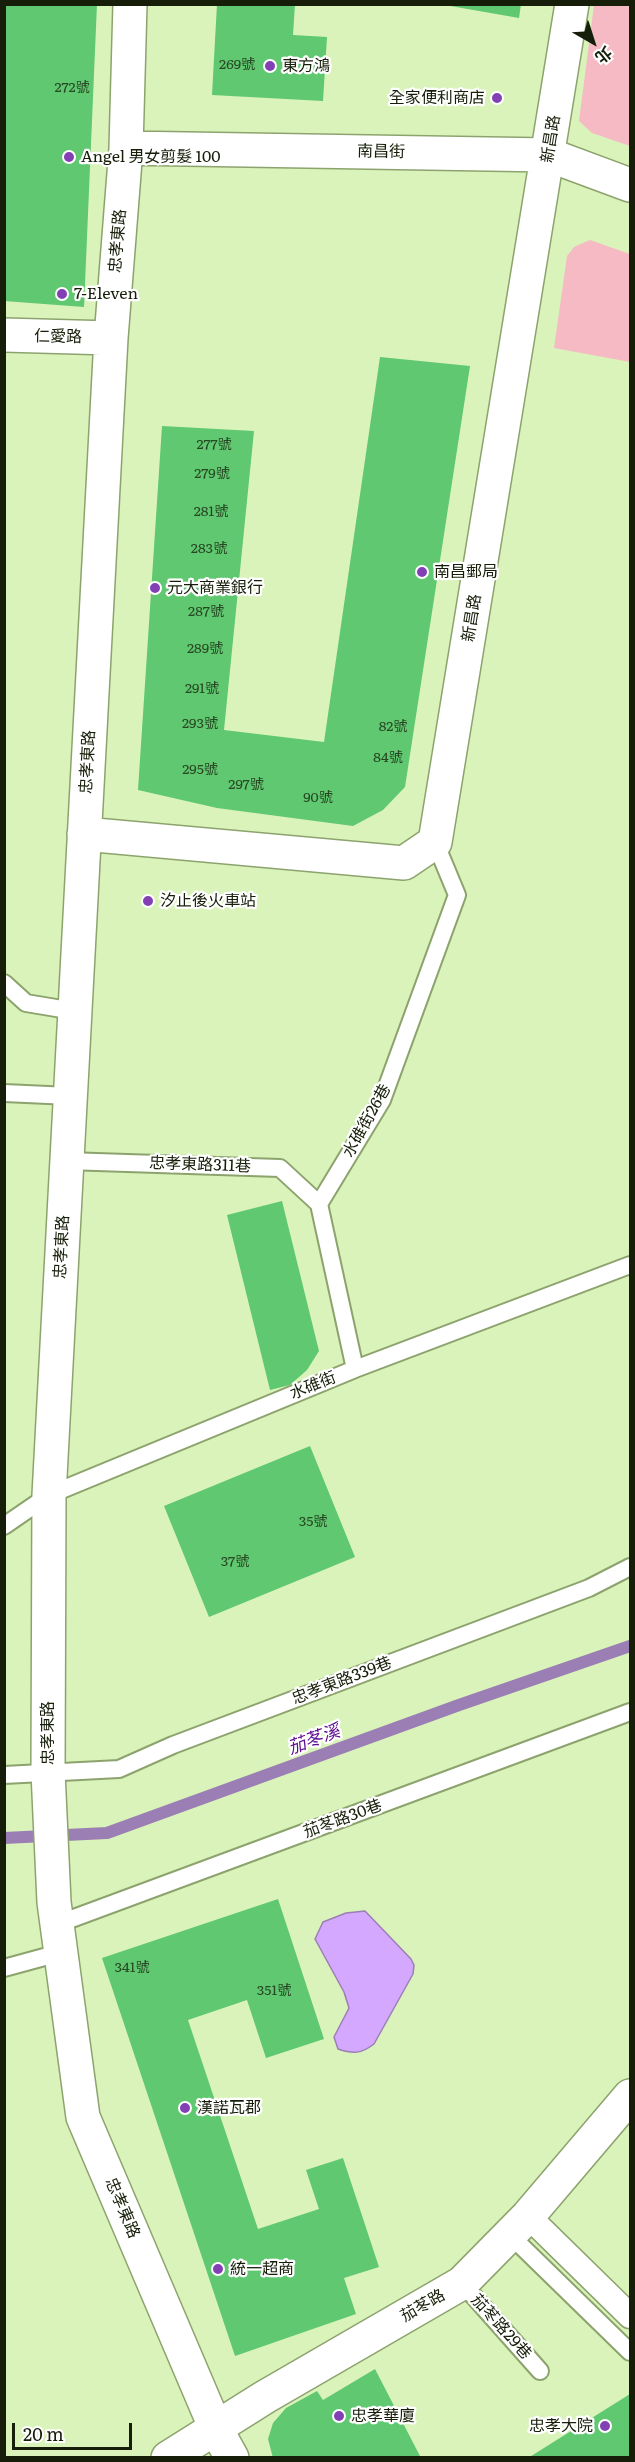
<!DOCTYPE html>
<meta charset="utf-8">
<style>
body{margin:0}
#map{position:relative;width:635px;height:2462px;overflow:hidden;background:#daf3bb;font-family:Literata,"Noto Sans TC",serif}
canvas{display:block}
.frame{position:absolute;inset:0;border:6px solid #161e09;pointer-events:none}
.north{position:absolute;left:563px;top:12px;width:60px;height:60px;-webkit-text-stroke:4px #fff;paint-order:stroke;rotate:141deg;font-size:16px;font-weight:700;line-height:24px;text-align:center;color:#161e09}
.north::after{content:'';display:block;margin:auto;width:21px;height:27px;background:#161e09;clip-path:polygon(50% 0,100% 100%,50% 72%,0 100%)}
.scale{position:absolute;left:12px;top:2423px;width:120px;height:27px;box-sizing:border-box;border:3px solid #161e09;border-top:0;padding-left:8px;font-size:18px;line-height:21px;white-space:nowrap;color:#161e09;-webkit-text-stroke:4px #fff;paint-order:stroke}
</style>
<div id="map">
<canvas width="635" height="2462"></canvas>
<div class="frame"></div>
<div class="north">北</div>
<div class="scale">20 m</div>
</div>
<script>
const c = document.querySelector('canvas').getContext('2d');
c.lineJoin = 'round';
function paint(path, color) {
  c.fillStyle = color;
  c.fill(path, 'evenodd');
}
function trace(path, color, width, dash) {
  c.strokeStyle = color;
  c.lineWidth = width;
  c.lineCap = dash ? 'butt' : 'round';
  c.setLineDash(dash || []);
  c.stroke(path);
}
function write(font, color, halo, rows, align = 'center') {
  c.font = font + ' Literata,"Noto Sans TC",serif';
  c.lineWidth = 4.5;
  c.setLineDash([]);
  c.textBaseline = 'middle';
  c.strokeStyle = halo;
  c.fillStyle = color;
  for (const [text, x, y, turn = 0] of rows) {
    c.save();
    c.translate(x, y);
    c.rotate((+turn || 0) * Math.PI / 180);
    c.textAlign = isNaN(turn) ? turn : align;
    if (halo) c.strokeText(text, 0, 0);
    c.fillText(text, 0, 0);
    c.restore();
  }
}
paint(new Path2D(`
 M594,5h36v141l-38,-13 -13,-12z
 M590,240l40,14v108l-76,-14 13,-92 7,-9z`), '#f5bac4');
const water = new Path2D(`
 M365,1911l46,48 3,6 -1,9 -39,70c-13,10 -21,10 -36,5l-4,-12 15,-29 -5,-16 -29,-53 8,-17 23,-9z`);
paint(water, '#d4a8fe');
trace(water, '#9b7fb4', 1.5);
trace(new Path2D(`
 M4,1838l103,-5 352,-128 171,-59`), '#9b7fb4', 12);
paint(new Path2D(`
 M4,4h93l-13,303 -80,-6z
 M217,4h78l-2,31 34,2 -4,64 -111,-6z
 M439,4h82l-2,14z
 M380,357l90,9 -65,421 -22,23 -30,16 -136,-18 -79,-18 24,-364 92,5 -30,299 100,12z
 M282,1201l37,150 -12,19 -17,15 -20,5 -43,-175z
 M310,1446l45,111 -146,60 -45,-111z
 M278,1899l46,140 -58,19 -19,-58 -59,20 70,209 61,-20 -13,-39 37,-12 36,109 -35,11 12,36 -121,42 -133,-398z
 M375,2369l46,89h-148l-5,-19 5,-16 13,-15 31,-17 6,9z
 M630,2394v64h-102z`), '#5fc870');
const service = new Path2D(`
 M4,983l22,20 48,8
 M4,1093l66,3
 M66,1161l214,7 39,36
 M355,1369l-36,-165 63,-104 75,-205 -22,-53
 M4,1526l45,-31 306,-126 275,-104
 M4,1775l115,-6 54,-24 416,-157 41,-21
 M55,1925l575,-213
 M4,1968l55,-15
 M509,2234l121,118
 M462,2283l78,88`);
const pedestrian = new Path2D(`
 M528,2216l102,100`);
const minor = new Path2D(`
 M130,4l-4,144 -15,190 -62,1157 -1,277 6,130 29,215 133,312 16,29
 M126,148l423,7 81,30
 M4,335l107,3
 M84,834l320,29 31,-21 137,-838`);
const tertiary = new Path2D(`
 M168,2458l97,-61 197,-114 66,-67 102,-120`);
trace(service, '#8ca36d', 20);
trace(pedestrian, '#8ca36d', 27);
trace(minor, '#8ca36d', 36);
trace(tertiary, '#8ca36d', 36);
trace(service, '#fff', 16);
trace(pedestrian, '#fff', 24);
trace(minor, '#fff', 33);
trace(tertiary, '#fff', 33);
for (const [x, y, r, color] of [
 [270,66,6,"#8240b4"],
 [497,98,6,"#8240b4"],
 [69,157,6,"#8240b4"],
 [62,294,6,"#8240b4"],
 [422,572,6,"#8240b4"],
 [155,588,6,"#8240b4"],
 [148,901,6,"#8240b4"],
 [185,2108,6,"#8240b4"],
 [218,2269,6,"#8240b4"],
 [339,2416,6,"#8240b4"],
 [605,2426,6,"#8240b4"]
]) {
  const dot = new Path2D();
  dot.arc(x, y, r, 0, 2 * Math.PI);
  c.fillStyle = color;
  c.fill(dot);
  trace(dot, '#fff', 2);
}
write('14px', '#284823', null, [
 ["269號",237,65],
 ["272號",72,88],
 ["277號",214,445],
 ["279號",212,474],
 ["281號",211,512],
 ["283號",209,549],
 ["287號",206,612],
 ["289號",205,649],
 ["291號",202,689],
 ["293號",200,724],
 ["82號",393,727],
 ["84號",388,758],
 ["295號",200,770],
 ["297號",246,785],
 ["90號",318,798],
 ["35號",313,1522],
 ["37號",235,1562],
 ["341號",132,1968],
 ["351號",274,1991]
]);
write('16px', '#161e09', '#fff', [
 ["東方鴻",282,66],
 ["全家便利商店",485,98,"right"],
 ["Angel 男女剪髮 100",81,157],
 ["7-Eleven",74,294],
 ["南昌郵局",434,572],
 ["元大商業銀行",167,588],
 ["汐止後火車站",160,901],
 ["漢諾瓦郡",197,2108],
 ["統一超商",230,2269],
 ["忠孝華廈",351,2416],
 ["忠孝大院",593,2426,"right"]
], 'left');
write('16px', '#161e09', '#fff', [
 ["新昌路",551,139,-81],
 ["南昌街",381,152,1],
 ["忠孝東路",118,241,-85],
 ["仁愛路",58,337,1],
 ["新昌路",472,618,-81],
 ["忠孝東路",88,762,-87],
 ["水碓街26巷",367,1121,-61],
 ["忠孝東路311巷",200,1165,2],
 ["忠孝東路",62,1247,-87],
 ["水碓街",313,1386,-22],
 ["忠孝東路339巷",342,1681,-21],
 ["忠孝東路",48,1733,-90],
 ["茄苳路30巷",343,1819,-20],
 ["忠孝東路",122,2208,67],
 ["茄苳路",423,2306,-30],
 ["茄苳路29巷",501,2327,48]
]);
write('italic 18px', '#611091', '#fff', [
 ["茄苳溪",314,1740,-20]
]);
</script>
